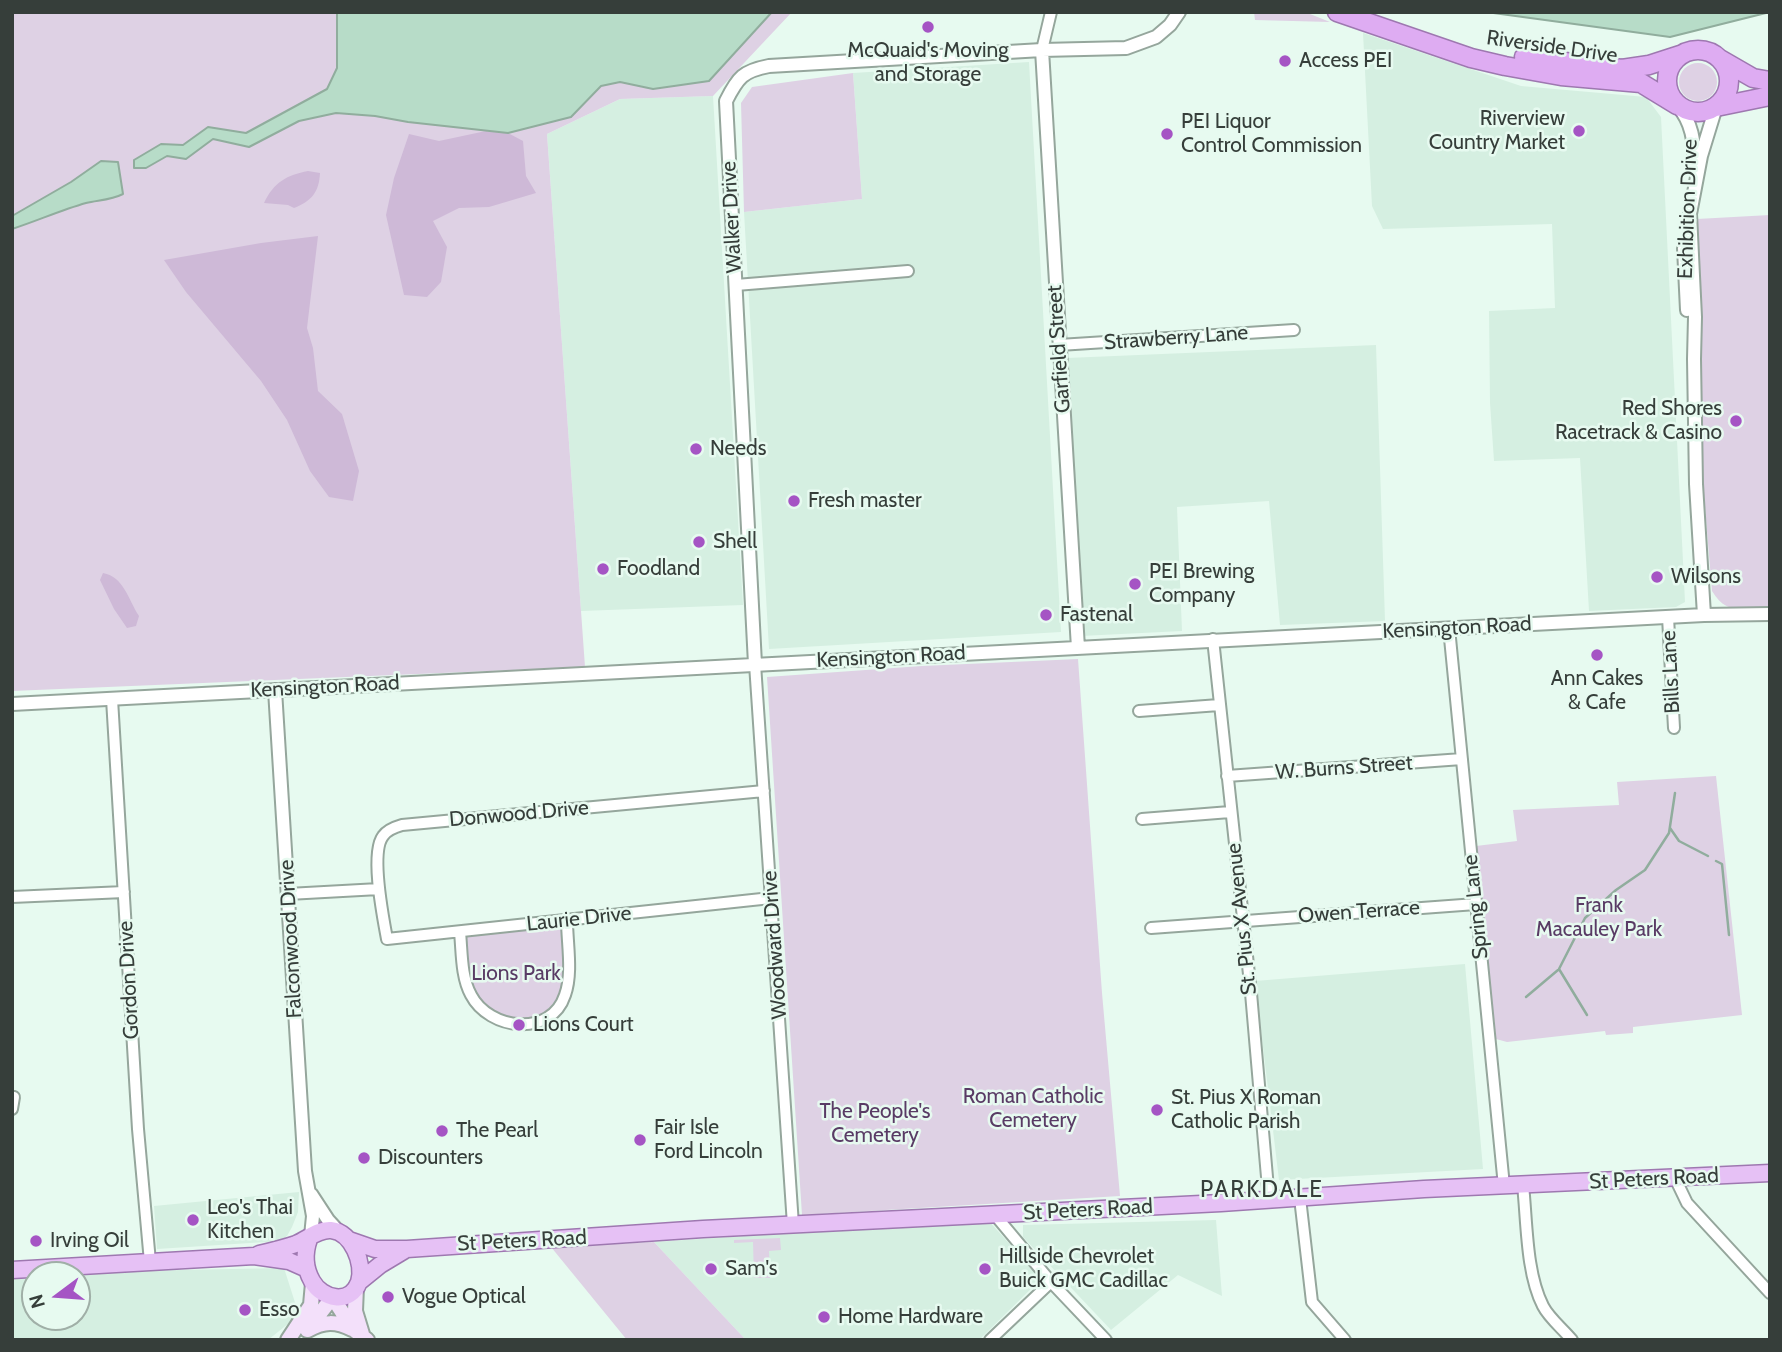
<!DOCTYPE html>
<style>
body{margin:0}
#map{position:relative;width:1782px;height:1352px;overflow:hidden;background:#e7faf0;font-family:Cabin,sans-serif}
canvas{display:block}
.frame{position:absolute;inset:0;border:14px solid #363e3a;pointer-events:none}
.north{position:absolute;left:21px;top:1261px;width:70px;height:70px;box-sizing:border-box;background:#e7faf0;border:2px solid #a0afa7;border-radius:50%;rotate:254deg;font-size:19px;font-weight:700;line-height:28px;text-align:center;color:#363e3a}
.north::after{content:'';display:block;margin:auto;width:24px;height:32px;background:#a554c4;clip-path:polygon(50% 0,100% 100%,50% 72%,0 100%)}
</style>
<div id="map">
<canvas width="1782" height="1352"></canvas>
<div class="frame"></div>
<div class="north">N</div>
</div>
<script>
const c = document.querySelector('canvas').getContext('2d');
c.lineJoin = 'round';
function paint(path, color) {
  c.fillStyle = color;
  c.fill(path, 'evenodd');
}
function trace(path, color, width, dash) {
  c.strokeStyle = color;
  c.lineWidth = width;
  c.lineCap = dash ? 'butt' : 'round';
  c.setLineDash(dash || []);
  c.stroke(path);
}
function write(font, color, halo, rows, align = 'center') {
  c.font = font + ' Cabin,sans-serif';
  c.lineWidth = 5;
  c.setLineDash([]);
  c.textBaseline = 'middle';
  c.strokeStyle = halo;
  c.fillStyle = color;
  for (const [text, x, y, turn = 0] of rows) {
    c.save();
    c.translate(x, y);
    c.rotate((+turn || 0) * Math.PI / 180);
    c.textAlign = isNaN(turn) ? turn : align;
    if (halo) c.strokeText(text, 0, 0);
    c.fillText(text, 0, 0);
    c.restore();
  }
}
paint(new Path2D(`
 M1363,33l158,53 125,11 15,20 24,485 -9,5 -87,4 -9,-153 -86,3 -4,-58 -1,-92 66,-3 -3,-84 -169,5 -11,-23z
 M1029,62l32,570 -292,17 -25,-437 118,-13 -9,-126z
 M713,96l30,509 -162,6 -34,-477 73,-35z
 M1376,345l9,276 -105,4 -11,-124 -92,6 5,124 -101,5 -14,-278z
 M1465,964l18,205 -204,11 -24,-199z
 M299,1192l-1,20 -6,15 -5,9 -6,5 -124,8 -3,-43z
 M988,1220l53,59 -62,61h-233l-92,-98z
 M1216,1220l6,76 -44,-21 -67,55 -88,-93v-12z
 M284,1268l15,47 -31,25h-256v-62l23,-2v41h42v-42h-33l33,-3z`), '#d5efe1');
paint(new Path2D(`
 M12,12h780l-79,84 -93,3 -73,35 38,533 -573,24z
 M1254,12h51l25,10 -75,-2z
 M1679 82a19 19 0 1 1 38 0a19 19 0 1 1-38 0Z
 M853,73l9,126 -118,13 -3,-109 11,-16z
 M1770,215v392c-26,2 -43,9 -58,-16l-9,-108 -6,-264z
 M1078,659l24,334 18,203 -318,19 -35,-538 155,-11z
 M1716,776l26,239 -109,12v6l-27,2 -1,-4 -98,11 -11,-3 -20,-193 41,-5 -4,-31 106,-5 -2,-23z
 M561,924c1,19 6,43 1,61 -11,44 -65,45 -87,9 -10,-16 -9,-41 -9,-59z
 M780,1238l1,12 -12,1 1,27h-16l-1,-36 -19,1v-3z
 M654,1242l92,98h-119l-76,-93z`), '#ded1e4');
paint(new Path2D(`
 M486,131l22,2 15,8 3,35 10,17 -47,14 -30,1 -26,13 14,26 -6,35 -14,15 -23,-2 -18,-80 8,-37 15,-44 30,7z
 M308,171l12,2c-1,19 -8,28 -26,35l-6,-3 -24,-2c10,-21 23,-28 44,-32z
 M318,236l-11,92 6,20 5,43 24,23 17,57 -6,30 -24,-4 -19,-26 -23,-51 -26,-39 -75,-89 -22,-32 97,-17z
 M103,573c21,4 25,26 36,43l-3,10 -9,2 -13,-19 -14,-29z`), '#ceb9d7');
const water = new Path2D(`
 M337,12h435l-63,69 -56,8 -33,-7 -19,4 -30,31 -63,16 -100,-11 -33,-6 -39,-3 -37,8 -50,26 -36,-8 -27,20 -19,-3 -21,12h-12v-8l27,-16 22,1 25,-18 38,6 81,-44 10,-21z
 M1486,12h284l-100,25z
 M101,161l17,1 5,32c-12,6 -24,6 -37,9 -25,7 -49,18 -74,26v-13l59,-34z`);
paint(water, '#b7dcc8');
trace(water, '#90ad9d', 2);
trace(new Path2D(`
 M1670,828l9,13 29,15
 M1716,861l6,3 7,71
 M1526,997l32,-27
 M1587,1015l-28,-46 26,-51 31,-28 29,-20 24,-37 6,-40`), '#90ad9d', 2.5);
const minor = new Path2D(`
 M1042,50l9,-38
 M736,285l172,-14
 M1059,345l235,-15
 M1668,617l6,111
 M1449,628l55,558
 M1213,639l38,354 18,207
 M755,664l38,561
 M112,699l26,430 12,133
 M1139,711l80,-6
 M1227,776l235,-17
 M764,791l-362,34c-7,2 -15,5 -19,11 -13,17 0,81 4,103l384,-41
 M1142,819l88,-7
 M288,894l91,-5
 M12,897l112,-5
 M1151,928l325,-24
 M460,932c2,20 1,45 11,63 18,35 80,43 94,0 8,-22 2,-52 2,-75
 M12,1109l2,-12
 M1675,1178l12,25 83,90
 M1523,1185c4,37 3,88 20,121 6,12 20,23 29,34
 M1300,1198l12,104 33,38
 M995,1215l56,67 55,58
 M990,1340l61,-58`);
const tertiary = new Path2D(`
 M1042,50l36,598
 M1677,105c15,17 18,37 17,60
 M1684,248l3,62
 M1704,615l-8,-131 -2,-125 1,-42 -5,-103 11,-58 15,-49
 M755,664l-29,-563c12,-24 17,-30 43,-35l273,-16 84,-2 30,-11 14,-12 9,-13
 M275,690l30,481 8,45 -2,20
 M12,704l1692,-89 66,-1
 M311,1194l17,26 11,12`);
const secondary = new Path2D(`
 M356,1287l-1,24 7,23
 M333,1298l20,31 14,11
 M307,1330l25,-32
 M308,1330c16,-9 28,-9 44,-1
 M288,1340l23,-35 2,-22`);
const primary = new Path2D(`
 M349,1240l26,9h32l296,-20 518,-26 203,-14 346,-16
 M259,1254c13,-3 25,-6 37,-10 12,-5 22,-15 35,-14 21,2 34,34 28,52 -9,24 -37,17 -47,-1 -8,-14 -8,-28 -3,-42
 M12,1270l242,-14 35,5 18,8
 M359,1282l21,-17 25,-15`);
const trunk = new Path2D(`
 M1337,12l134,46 34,8 56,10 80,7 36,22
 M1667 81a31 31 0 1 1 62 0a31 31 0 1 1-62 0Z
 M1524,57l98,12 27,-4 34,-11
 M1720,59l33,19 17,3
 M1716,107l54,-11`);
trace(minor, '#95a69c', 14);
trace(tertiary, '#95a69c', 16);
trace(secondary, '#95a69c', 18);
trace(primary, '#9e78b0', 19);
trace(trunk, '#9e78b0', 21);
trace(minor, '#fff', 10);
trace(tertiary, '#fff', 12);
trace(secondary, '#f3e0fa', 14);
trace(primary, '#e6c1f5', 16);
trace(trunk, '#deacf2', 18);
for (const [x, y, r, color] of [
 [928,27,7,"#a554c4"],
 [1285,61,7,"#a554c4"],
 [1579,131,7,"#a554c4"],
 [1167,134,7,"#a554c4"],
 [1736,421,7,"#a554c4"],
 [696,449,7,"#a554c4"],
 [794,501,7,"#a554c4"],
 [699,542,7,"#a554c4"],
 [603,569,7,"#a554c4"],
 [1657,577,7,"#a554c4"],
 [1135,584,7,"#a554c4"],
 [1046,615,7,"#a554c4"],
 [1597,655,7,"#a554c4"],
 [519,1025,7,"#a554c4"],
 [1157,1110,7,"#a554c4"],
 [442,1131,7,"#a554c4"],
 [640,1140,7,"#a554c4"],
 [364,1158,7,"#a554c4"],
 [193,1220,7,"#a554c4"],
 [36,1241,7,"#a554c4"],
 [711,1269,7,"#a554c4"],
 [985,1269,7,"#a554c4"],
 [388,1297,7,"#a554c4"],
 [245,1310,7,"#a554c4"],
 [824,1317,7,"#a554c4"]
]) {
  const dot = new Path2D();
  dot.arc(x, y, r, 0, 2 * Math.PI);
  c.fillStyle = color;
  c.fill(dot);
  trace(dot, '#e7faf0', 2.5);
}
write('21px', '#363e3a', '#e7faf0', [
 ["Riverside Drive",1552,47,8],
 ["Exhibition Drive",1688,209,-88],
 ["Walker Drive",732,217,-93],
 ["Strawberry Lane",1176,338,-4],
 ["Garfield Street",1059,349,-94],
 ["Kensington Road",1457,628,-3],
 ["Kensington Road",891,657,-3],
 ["Bills Lane",1671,672,-93],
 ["Kensington Road",325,687,-3],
 ["W. Burns Street",1344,768,-4],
 ["Donwood Drive",519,814,-5],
 ["Spring Lane",1476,907,-96],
 ["Owen Terrace",1359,912,-4],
 ["Laurie Drive",579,919,-6],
 ["St. Pius X Avenue",1242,919,-96],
 ["Falconwood Drive",291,939,-93],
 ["Woodward Drive",775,945,-94],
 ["Gordon Drive",129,980,-93],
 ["St Peters Road",1654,1179,-3],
 ["St Peters Road",1088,1210,-3],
 ["St Peters Road",522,1241,-3]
]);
write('21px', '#363e3a', '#e7faf0', [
 ["McQuaid's Moving",928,51,"center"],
 ["and Storage",928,75,"center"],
 ["Access PEI",1299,61],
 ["Riverview",1565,119,"right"],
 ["Country Market",1565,143,"right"],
 ["PEI Liquor",1181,122],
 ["Control Commission",1181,146],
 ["Red Shores",1722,409,"right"],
 ["Racetrack & Casino",1722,433,"right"],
 ["Needs",710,449],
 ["Fresh master",808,501],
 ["Shell",713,542],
 ["Foodland",617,569],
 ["PEI Brewing",1149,572],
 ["Company",1149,596],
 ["Wilsons",1671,577],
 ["Fastenal",1060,615],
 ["Ann Cakes",1597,679,"center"],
 ["& Cafe",1597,703,"center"],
 ["Lions Court",533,1025],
 ["St. Pius X Roman",1171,1098],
 ["Catholic Parish",1171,1122],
 ["Fair Isle",654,1128],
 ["Ford Lincoln",654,1152],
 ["The Pearl",456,1131],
 ["Discounters",378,1158],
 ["Leo's Thai",207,1208],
 ["Kitchen",207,1232],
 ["Irving Oil",50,1241],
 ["Hillside Chevrolet",999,1257],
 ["Buick GMC Cadillac",999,1281],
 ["Sam's",725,1269],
 ["Vogue Optical",402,1297],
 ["Esso",259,1310],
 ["Home Hardware",838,1317]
], 'left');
write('21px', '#593b65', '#e7faf0', [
 ["Frank",1599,906],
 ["Macauley Park",1599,930],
 ["Lions Park",516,974],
 ["Roman Catholic",1033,1097],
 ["Cemetery",1033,1121],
 ["The People's",875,1112],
 ["Cemetery",875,1136]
]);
c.letterSpacing = '2px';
write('23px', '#363e3a', '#e7faf0', [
 ["PARKDALE",1262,1190]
]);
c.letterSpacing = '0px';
</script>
